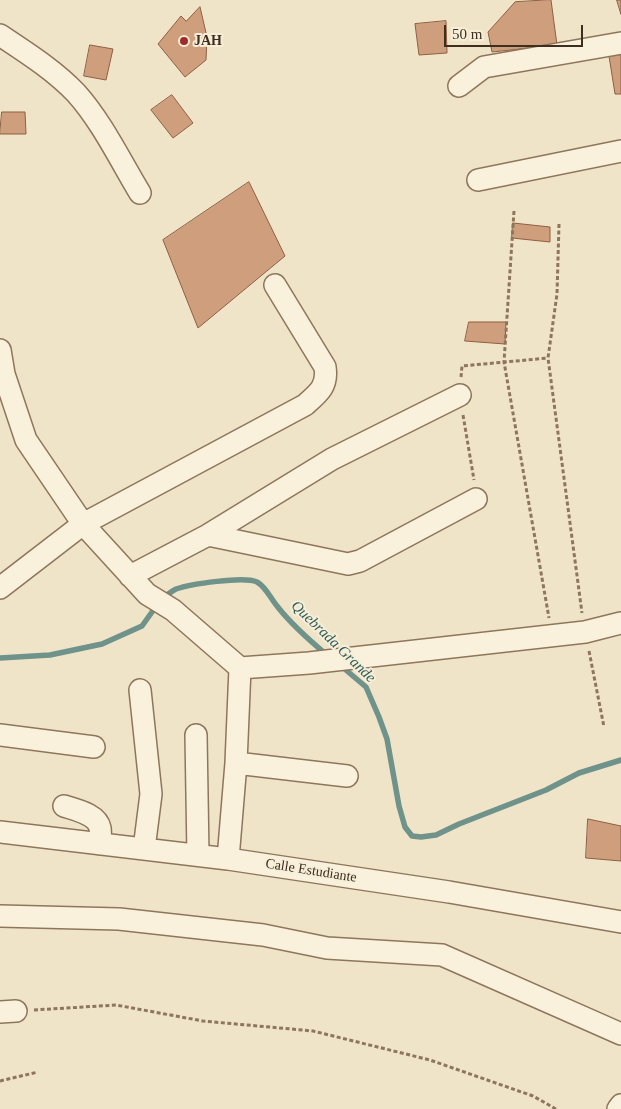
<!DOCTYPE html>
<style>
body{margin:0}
#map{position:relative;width:621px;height:1109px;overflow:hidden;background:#f0e4c8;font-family:Georgia,serif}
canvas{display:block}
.scale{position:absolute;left:444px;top:25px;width:139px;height:22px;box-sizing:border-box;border:2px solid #3d2e20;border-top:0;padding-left:6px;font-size:15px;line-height:18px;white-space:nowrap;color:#3d2e20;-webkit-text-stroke:4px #f7eed8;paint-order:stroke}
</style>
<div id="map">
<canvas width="621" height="1109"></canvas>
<div class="scale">50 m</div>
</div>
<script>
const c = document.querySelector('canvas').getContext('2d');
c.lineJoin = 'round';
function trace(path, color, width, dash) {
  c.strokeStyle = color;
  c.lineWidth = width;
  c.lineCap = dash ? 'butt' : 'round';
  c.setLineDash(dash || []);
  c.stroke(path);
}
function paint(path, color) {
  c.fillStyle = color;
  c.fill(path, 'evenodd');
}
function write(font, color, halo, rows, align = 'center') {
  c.font = font + ' Georgia,serif';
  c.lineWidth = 4;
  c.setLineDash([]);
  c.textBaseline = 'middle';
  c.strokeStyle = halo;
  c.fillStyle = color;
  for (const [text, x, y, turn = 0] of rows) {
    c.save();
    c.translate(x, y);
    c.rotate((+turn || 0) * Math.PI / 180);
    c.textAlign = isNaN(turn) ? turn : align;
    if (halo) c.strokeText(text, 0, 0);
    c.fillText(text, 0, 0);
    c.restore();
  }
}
trace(new Path2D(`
 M163,598c4,-3 9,-7 13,-9 14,-5 68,-13 81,-7 9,5 14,17 20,24 14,18 32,34 50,49
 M0,658l50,-3 52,-11 40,-18 15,-21
 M340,665l26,22 13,30 8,22 12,67 6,21 7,9 9,1 15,-2 23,-11 87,-34 33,-17 42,-13`), '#6f938a', 5.5);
const building = new Path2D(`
 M551,0l6,45 -65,7 -4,-20 27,-30z
 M617,0h4v14z
 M200,7l7,30 -1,23 -21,17 -27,-33 23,-28 5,5z
 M446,21l1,32 -28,2 -4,-31z
 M90,45l23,4 -7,31 -22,-4z
 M621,55v39h-6l-6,-38z
 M172,95l21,28 -20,15 -22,-28z
 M2,112h23l1,22h-26z
 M249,182l36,74 -87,72 -35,-88z
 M513,223l37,4v15l-38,-4z
 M469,322h37l-1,22 -40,-3z
 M588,819l33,7v35l-35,-3z`);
paint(building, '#cf9f7d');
trace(building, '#8d5f41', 1);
const minor = new Path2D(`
 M0,35c27,18 54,35 76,58 26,29 44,67 64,100
 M459,86l25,-19 137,-24
 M478,180l143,-29
 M0,350l4,24 22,66 57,84 64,70 26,16 67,58 69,-5 276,-31 36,-9
 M208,535l140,29 12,-3 116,-62
 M130,576l78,-41 124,-76 128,-64
 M0,588l83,-64 222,-119c14,-12 23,-19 20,-38l-50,-82
 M140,690l11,104 -7,55
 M0,735l94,12
 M196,735l2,120
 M236,763l111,13
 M64,806c12,4 33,8 36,22 1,5 0,11 0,16
 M0,832l228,27 221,33 172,30
 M228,859l8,-96 4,-95
 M0,916l119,3 144,16 64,13 115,7 179,79
 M0,1012l16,-1
 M618,1109l3,-4`);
trace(minor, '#8d765c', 24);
trace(new Path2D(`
 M514,211l-10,151 45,256
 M559,224l-2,70 -9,64 34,255
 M461,377l1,-11 86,-8
 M463,415l11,65
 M589,651l15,76
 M34,1010l82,-5 87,16 110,10 117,29 103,36 23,13
 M0,1081l38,-9`), '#8d765c', 3, [4, 2.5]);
trace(minor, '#faf1dc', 21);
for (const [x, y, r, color] of [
 [184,41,5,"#9e2a2b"]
]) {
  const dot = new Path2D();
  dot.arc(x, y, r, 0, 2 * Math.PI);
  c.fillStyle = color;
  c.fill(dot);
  trace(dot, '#f7eed8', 2);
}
write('bold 14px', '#3d2e20', '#f7eed8', [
 ["JAH",194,41]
], 'left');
write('14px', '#3d2e20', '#f7eed8', [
 ["Calle Estudiante",311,871,9]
]);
write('italic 15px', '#2f5d5a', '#f7eed8', [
 ["Quebrada Grande",333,642,44]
]);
</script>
